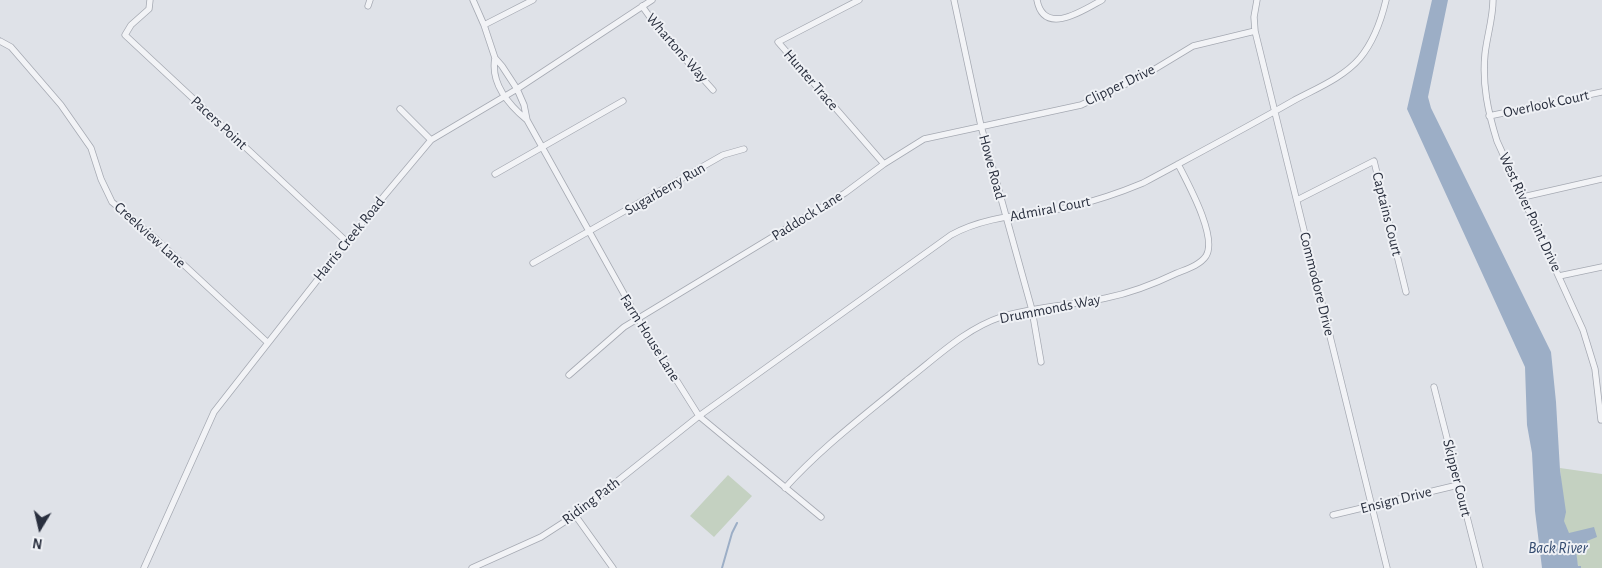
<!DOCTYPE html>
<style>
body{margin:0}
#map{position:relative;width:1602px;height:568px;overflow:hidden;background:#dfe2e8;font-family:"Alegreya Sans",sans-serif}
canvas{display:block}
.north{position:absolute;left:15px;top:503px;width:50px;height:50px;-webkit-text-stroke:4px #eff1f5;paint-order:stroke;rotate:189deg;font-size:14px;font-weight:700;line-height:20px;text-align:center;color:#292f3e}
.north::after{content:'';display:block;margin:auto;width:18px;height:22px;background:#292f3e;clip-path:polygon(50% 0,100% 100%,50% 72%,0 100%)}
</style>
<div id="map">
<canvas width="1602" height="568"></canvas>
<div class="north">N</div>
</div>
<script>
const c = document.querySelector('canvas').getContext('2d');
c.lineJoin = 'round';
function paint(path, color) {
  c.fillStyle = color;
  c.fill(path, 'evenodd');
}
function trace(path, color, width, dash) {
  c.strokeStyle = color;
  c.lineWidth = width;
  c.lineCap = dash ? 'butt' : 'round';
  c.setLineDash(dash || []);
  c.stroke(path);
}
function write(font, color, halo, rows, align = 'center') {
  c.font = font + ' "Alegreya Sans",sans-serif';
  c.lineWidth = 4;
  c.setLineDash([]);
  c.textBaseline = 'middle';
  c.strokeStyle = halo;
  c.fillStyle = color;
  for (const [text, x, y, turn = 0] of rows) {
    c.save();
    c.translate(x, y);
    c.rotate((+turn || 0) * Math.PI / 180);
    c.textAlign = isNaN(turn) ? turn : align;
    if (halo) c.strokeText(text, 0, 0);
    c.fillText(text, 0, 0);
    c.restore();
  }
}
paint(new Path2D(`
 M1560,468l42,6v94h-23l-15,-45z
 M728,475l24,21 -38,41 -24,-21z`), '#c4d1c1');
paint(new Path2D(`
 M1432,0h16l-20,97 3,11 120,244 5,50 4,68 6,42 -2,9 5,12 25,-6 3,10 -10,4 2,7 -13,3 2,15h3v2h-39l-7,-57 -3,-58 -5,-28 -2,-58 -118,-258z`), '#9caec6');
trace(new Path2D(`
 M722,568l10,-35 5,-10`), '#9caec6', 2);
const minor = new Path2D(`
 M150,0l-1,9 -18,16 -6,10 222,207
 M473,0l11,25 11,33 7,8 15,23 7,16 3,15 111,199 61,97 122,101
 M859,0l-81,42 106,122
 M954,0l27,126 51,184 9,52
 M1037,0c7,37 47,10 65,0
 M1257,0l-3,17 1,14 132,537
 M1493,0c0,18 -6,36 -8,54 -3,30 3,58 12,87l86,189 12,39 6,51
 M368,6l2,-6
 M642,6l18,25 53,59
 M484,25l49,-25
 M0,41l11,6 50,58 30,43 10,31 11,23 44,37 111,103
 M495,58c-5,26 14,47 32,62
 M400,109l31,31
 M1489,116l113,-24
 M495,174l128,-73
 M1523,197l79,-18
 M1297,200l77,-39 32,131
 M533,263l190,-108 21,-6
 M1559,276l43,-9
 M569,375l55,-48 221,-134 39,-29 40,-25 157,-34 64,-30 48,-29 62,-15
 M1434,387l46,181
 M785,488c37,-41 80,-73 122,-108 30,-23 58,-51 94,-63 34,-11 70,-11 105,-19 25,-5 48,-14 71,-25 10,-4 23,-8 29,-17 12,-19 -19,-74 -28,-92
 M575,515l38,53
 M1333,515l125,-30
 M144,568l70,-156 155,-198 62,-74 86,-51 135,-89
 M472,568l69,-31 34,-22 124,-99 252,-181c36,-20 79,-20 119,-28 25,-6 49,-14 73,-24 50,-27 101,-54 150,-82 22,-12 50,-23 67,-43 14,-17 21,-37 26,-58`);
trace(minor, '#a5a9b2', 7);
trace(minor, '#f2f3f6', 5.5);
write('15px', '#292f3e', '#eff1f5', [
 ["Whartons Way",677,48,49],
 ["Hunter Trace",811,80,49],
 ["Clipper Drive",1120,85,-26],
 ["Overlook Court",1546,104,-12],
 ["Pacers Point",219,123,43],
 ["Howe Road",992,167,75],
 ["Sugarberry Run",665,189,-30],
 ["Admiral Court",1050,209,-11],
 ["West River Point Drive",1530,212,65],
 ["Captains Court",1387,214,76],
 ["Paddock Lane",807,216,-32],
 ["Creekview Lane",150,235,42],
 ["Harris Creek Road",349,239,-51],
 ["Commodore Drive",1317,284,76],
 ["Drummonds Way",1050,309,-11],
 ["Farm House Lane",650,338,58],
 ["Skipper Court",1457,478,76],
 ["Ensign Drive",1396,500,-14],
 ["Riding Path",591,501,-37]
]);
write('italic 16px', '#354c70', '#eff1f5', [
 ["Back River",1558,548]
]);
</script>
